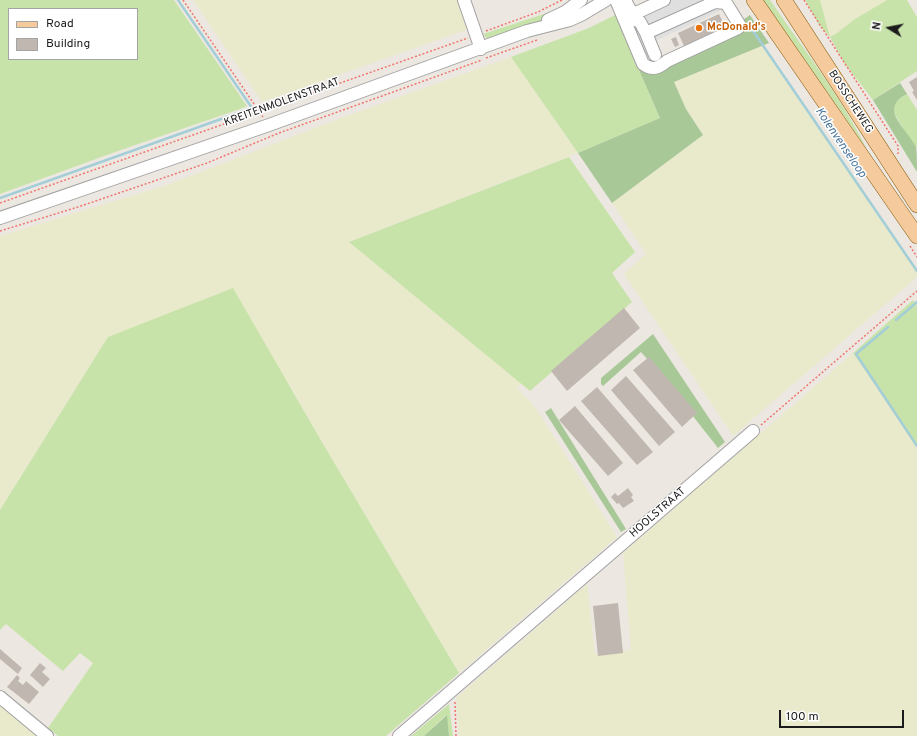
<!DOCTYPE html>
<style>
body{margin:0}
#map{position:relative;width:917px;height:736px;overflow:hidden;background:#ece8e1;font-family:Overpass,sans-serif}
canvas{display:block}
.legend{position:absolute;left:8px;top:8px;width:130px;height:52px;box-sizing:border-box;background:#fff;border:1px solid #a4a4a4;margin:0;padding:5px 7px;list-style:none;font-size:12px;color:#1b1b1b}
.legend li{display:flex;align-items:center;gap:8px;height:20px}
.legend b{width:20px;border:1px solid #a4a4a4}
.north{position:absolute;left:869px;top:8px;width:40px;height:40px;-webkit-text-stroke:3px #fff;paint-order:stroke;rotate:280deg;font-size:11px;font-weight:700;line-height:16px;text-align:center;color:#1b1b1b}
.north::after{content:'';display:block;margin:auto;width:14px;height:18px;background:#1b1b1b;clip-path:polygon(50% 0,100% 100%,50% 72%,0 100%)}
.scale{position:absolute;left:779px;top:710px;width:125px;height:18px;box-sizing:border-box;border:2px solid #1b1b1b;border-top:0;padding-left:5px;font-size:12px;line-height:14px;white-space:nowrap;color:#1b1b1b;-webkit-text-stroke:3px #fff;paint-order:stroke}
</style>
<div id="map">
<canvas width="917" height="736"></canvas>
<ul class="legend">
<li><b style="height:5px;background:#f5cb9d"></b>Road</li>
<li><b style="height:11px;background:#c0b7b1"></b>Building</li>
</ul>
<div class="north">N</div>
<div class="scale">100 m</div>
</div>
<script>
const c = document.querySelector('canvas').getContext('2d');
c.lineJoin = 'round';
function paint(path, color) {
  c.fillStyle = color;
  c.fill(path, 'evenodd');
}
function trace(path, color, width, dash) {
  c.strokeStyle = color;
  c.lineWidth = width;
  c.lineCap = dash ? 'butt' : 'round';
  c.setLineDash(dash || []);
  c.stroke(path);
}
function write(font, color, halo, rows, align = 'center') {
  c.font = font + ' Overpass,sans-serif';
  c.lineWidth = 3;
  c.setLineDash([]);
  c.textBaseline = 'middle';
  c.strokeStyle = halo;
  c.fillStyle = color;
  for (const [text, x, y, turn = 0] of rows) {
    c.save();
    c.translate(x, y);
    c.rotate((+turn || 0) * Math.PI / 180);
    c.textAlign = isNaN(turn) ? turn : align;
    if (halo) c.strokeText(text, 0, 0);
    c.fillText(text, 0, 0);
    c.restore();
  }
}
paint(new Path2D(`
 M193,0h265l11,29 -207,73z
 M820,0h67l-32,19 -18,14 -7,4z
 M763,45l154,224v8l-184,159 -109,-162 22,-20 -34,-51 91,-68 -17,-26 -12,-27z
 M511,57l67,96 -229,89 172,141 -4,6 13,12 11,15 76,121 -158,136 -140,-236 -31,-55 -212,6 -76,122v-274l167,-51 182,-70z
 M853,353l64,92v291h-458l-3,-38 131,-114 8,70 36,-4 -8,-97z
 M0,702l40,34h-40z`), '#e9eacc');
paint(new Path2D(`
 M0,0h174l73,106 -7,3 -122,42 -118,43zM9,9h128v50h-128z
 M763,0h7c33,48 71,97 97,149z
 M805,0h15l10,37 7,-4 18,-14 32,-19h20l10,17v54l-44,29 -29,-37 -14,-26 -11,-12z
 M568,6l-25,14 -53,19h-3l-4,-5z
 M615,15l45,103 -82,35 -67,-96 78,-29z
 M907,94l10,16v38c-5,-7 -23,-31 -23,-38 -1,-8 7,-13 13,-16z
 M569,157l66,95 -23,21 20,29 -102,89 -181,-149z
 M233,288l86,149 140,236 -73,63h-328l-10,-8 45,-65 -13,-10 -17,18 -57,-47 -6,6v-120l108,-173z
 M913,300l4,6v139l-64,-92z
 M449,704l4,32h-4l-3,-21 -22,21h-13z`), '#c8e3a9');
paint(new Path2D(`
 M619,14l24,53 98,-46 9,-6 19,28 -95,39 12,27 17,26 -91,68 -34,-50 82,-35 -45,-103z
 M900,83l7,11c-30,15 1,35 9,53 1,6 1,18 1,25l-44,-72z
 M653,334l72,108 -7,6 -26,-33 2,-2 -53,-61 -38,34 -2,-2v-6z
 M551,408l75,121 -5,3 -76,-120z
 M447,715l2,21h-25z`), '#a8c898');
paint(new Path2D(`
 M647,0h72l-2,6 3,5 -65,30 7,14 -4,2 -10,-1 -4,1 -13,-29 6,-3 11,-22z`), '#dfdfdf');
trace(new Path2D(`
 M749,25l168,246
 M0,198l252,-90 -74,-108
 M896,320l21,-18
 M888,327l-32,27 61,92`), '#a3cdd7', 2.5);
paint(new Path2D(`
 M719,14l7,15 -41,19 -7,-15z
 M676,37l3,8 -4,2 -4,-8z
 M917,77v23l-5,-8 2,-1 -5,-9z
 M624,308l16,20 -73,63 -16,-20z
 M649,357l48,56 -15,14 -49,-57z
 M626,376l49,56 -16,14 -48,-56z
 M597,387l56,65 -16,13 -56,-64z
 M575,406l48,57 -15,13 -49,-56z
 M628,488l5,7 -2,2 3,4 -11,7 -4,-5 -2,1 -6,-7 4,-4 3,3z
 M618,603l5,50 -25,3 -5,-50z
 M0,649l22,19 -4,6 -18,-15z
 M40,663l6,5 -4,4 8,7 -7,8 -13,-12z
 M17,675l3,3 -2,3 5,4 3,-4 13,11 -10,12 -22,-17z`), '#c0b7b1');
const minor = new Path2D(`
 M464,0l17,49
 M616,0l27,64c9,7 16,4 24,-3l71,-33 1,-4 -13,-21 -11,-1 -2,-2
 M625,0l5,10 6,3 28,-13
 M622,8l7,9 11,5 6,11 9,22
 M548,20l17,-8 16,-12
 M646,33l69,-31
 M0,218l269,-93 258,-94 43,-11 11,-5 25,-15
 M0,697l47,39
 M399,736l354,-305`);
const major = new Path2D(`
 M754,0l163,236
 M784,0l133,205`);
trace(minor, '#a2a2a2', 14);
trace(major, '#87590a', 16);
trace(new Path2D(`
 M183,0l80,117
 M804,0l94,146v8
 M486,31l52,-19 24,-12
 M486,58l51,-18
 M0,203l468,-165
 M0,231l78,-24 129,-44 72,-30 203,-73
 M910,246l7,11
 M761,425l156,-134
 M455,702l1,34`), '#ef766e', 1.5, [2, 2]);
trace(minor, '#fff', 12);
trace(major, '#f5cb9d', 15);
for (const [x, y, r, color] of [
 [699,28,4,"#e8710a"]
]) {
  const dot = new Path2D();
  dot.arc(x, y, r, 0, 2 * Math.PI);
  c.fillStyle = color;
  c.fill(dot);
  trace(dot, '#fff', 1.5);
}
write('bold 11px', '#c56008', '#fff', [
 ["McDonald's",707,28]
], 'left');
write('11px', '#1b1b1b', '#fff', [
 ["BOSSCHEWEG",850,102,57],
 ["KREITENMOLENSTRAAT",282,103,-20],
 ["HOOLSTRAAT",658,513,-41]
]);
write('italic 12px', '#4c779c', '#fff', [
 ["Kolenvenseloop",840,143,56]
]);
</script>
